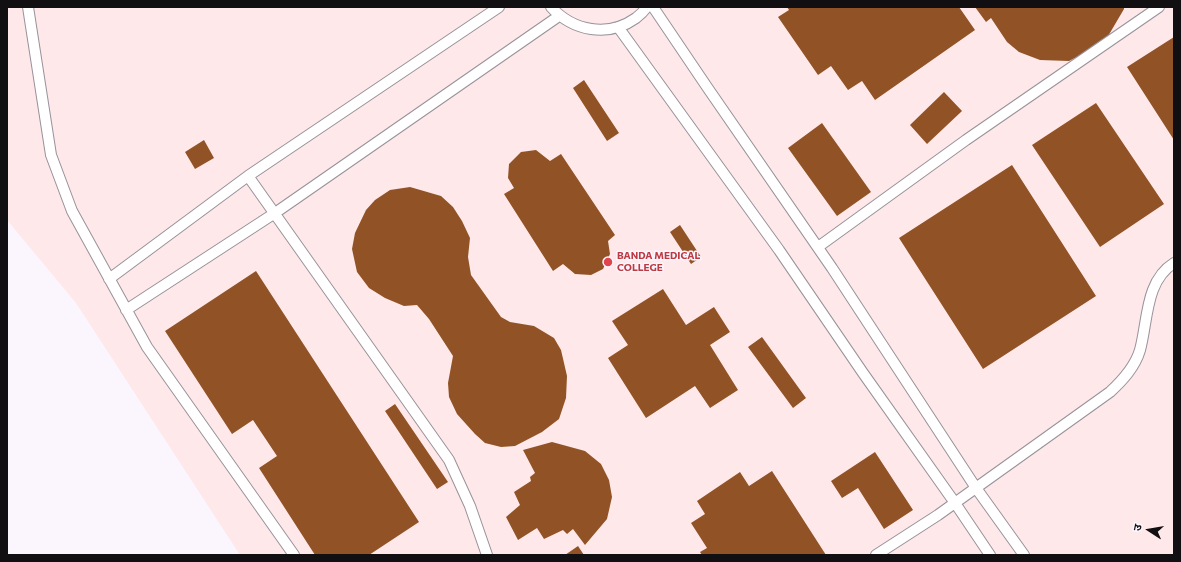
<!DOCTYPE html>
<meta charset="utf-8">
<style>
body{margin:0}
#map{position:relative;width:1181px;height:562px;overflow:hidden;background:#fbf6fe;font-family:Commissioner,"Noto Sans Devanagari",sans-serif}
canvas{display:block}
.frame{position:absolute;inset:0;border:8px solid #110f12;pointer-events:none}
.north{position:absolute;left:1129px;top:510px;width:40px;height:40px;-webkit-text-stroke:3px #fbf6fe;paint-order:stroke;rotate:282deg;font-size:11px;font-weight:700;line-height:16px;text-align:center;color:#110f12}
.north::after{content:'';display:block;margin:auto;width:14px;height:18px;background:#110f12;clip-path:polygon(50% 0,100% 100%,50% 72%,0 100%)}
</style>
<div id="map">
<canvas width="1181" height="562"></canvas>
<div class="frame"></div>
<div class="north">उ</div>
</div>
<script>
const c = document.querySelector('canvas').getContext('2d');
c.lineJoin = 'round';
function paint(path, color) {
  c.fillStyle = color;
  c.fill(path, 'evenodd');
}
function trace(path, color, width, dash) {
  c.strokeStyle = color;
  c.lineWidth = width;
  c.lineCap = dash ? 'butt' : 'round';
  c.setLineDash(dash || []);
  c.stroke(path);
}
function write(font, color, halo, rows, align = 'center') {
  c.font = font + ' Commissioner,sans-serif';
  c.lineWidth = 3;
  c.setLineDash([]);
  c.textBaseline = 'middle';
  c.strokeStyle = halo;
  c.fillStyle = color;
  for (const [text, x, y, turn = 0] of rows) {
    c.save();
    c.translate(x, y);
    c.rotate((+turn || 0) * Math.PI / 180);
    c.textAlign = isNaN(turn) ? turn : align;
    if (halo) c.strokeText(text, 0, 0);
    c.fillText(text, 0, 0);
    c.restore();
  }
}
paint(new Path2D(`
 M7,7h1167v548h-934l-164,-252 -69,-83z`), '#fee8e9');
paint(new Path2D(`
 M787,7h172l16,23 -100,70 -13,-19 -14,9 -17,-24 -13,9 -40,-58 11,-7z
 M975,7h149v2l-20,34 -35,18 -29,-1 -21,-8 -12,-10 -16,-24 -5,4z
 M1174,37v103l-47,-73z
 M584,80l35,53 -12,8 -34,-53z
 M944,92l18,19 -35,33 -17,-19z
 M1096,103l68,101 -64,43 -68,-102z
 M822,123l49,69 -34,24 -49,-68z
 M204,140l10,18 -19,11 -10,-17z
 M536,150l14,11 11,-7 54,81 -7,6 2,13 -7,15 -12,6 -16,-1 -12,-10 -10,7 -49,-77 10,-6 -6,-10 1,-14 12,-12z
 M1012,165l84,131 -113,73 -84,-131z
 M410,187l31,9 12,11 9,14 8,17 -2,19 3,18 30,42 9,5 24,4 20,12 7,12 6,26 -1,22 -7,21 -17,13 -27,14 -14,1 -16,-4 -10,-9 -18,-20 -8,-17 -1,-14 5,-27 -24,-37 -12,-14 -13,1 -19,-8 -16,-10 -12,-16 -5,-23 3,-16 11,-23 9,-10 15,-10z
 M680,225l21,32 -10,7 -21,-32z
 M256,271l163,251 -50,33h-54l-56,-87 18,-12 -24,-36 -21,14 -67,-103z
 M663,289l23,36 28,-18 16,25 -20,13 28,45 -28,18 -15,-22 -49,32 -38,-60 20,-13 -16,-24z
 M762,337l44,61 -13,10 -45,-61z
 M395,404l53,78 -11,7 -52,-78z
 M552,442l33,9 16,13 8,16 3,17 -5,22 -22,26 -12,-16 -6,5 -4,-4 -19,9 -7,-11 -19,12 -12,-23 14,-12 -6,-13 17,-11 -1,-4 5,-4 -12,-23z
 M875,452l38,58 -29,19 -26,-41 -16,10 -11,-17z
 M772,471l54,84h-124l-2,-3 7,-4 -16,-25 14,-9 -8,-13 43,-29 9,14z
 M578,546l6,9h-19z`), '#915326');
const lane = new Path2D(`
 M28,7l23,148 21,56 75,136 147,208
 M551,7c22,24 57,31 85,11 4,-3 8,-7 11,-11
 M653,7l54,80 125,181 144,220 48,67
 M618,27l161,223 84,123 92,130 35,52
 M248,176l201,284 21,46 17,49
 M818,247l148,-107 193,-133
 M109,279l139,-103 251,-169
 M126,310l149,-97 284,-197
 M876,555l62,-40 172,-123c13,-12 25,-25 30,-42 8,-29 5,-69 34,-87`);
trace(lane, '#98929b', 12);
trace(lane, '#fff', 10);
for (const [x, y, r, color] of [
 [608,262,5,"#e0444e"]
]) {
  const dot = new Path2D();
  dot.arc(x, y, r, 0, 2 * Math.PI);
  c.fillStyle = color;
  c.fill(dot);
  trace(dot, '#fbf6fe', 1.5);
}
write('bold 10px', '#be3a42', '#fbf6fe', [
 ["BANDA MEDICAL",617,256],
 ["COLLEGE",617,268]
], 'left');
</script>
